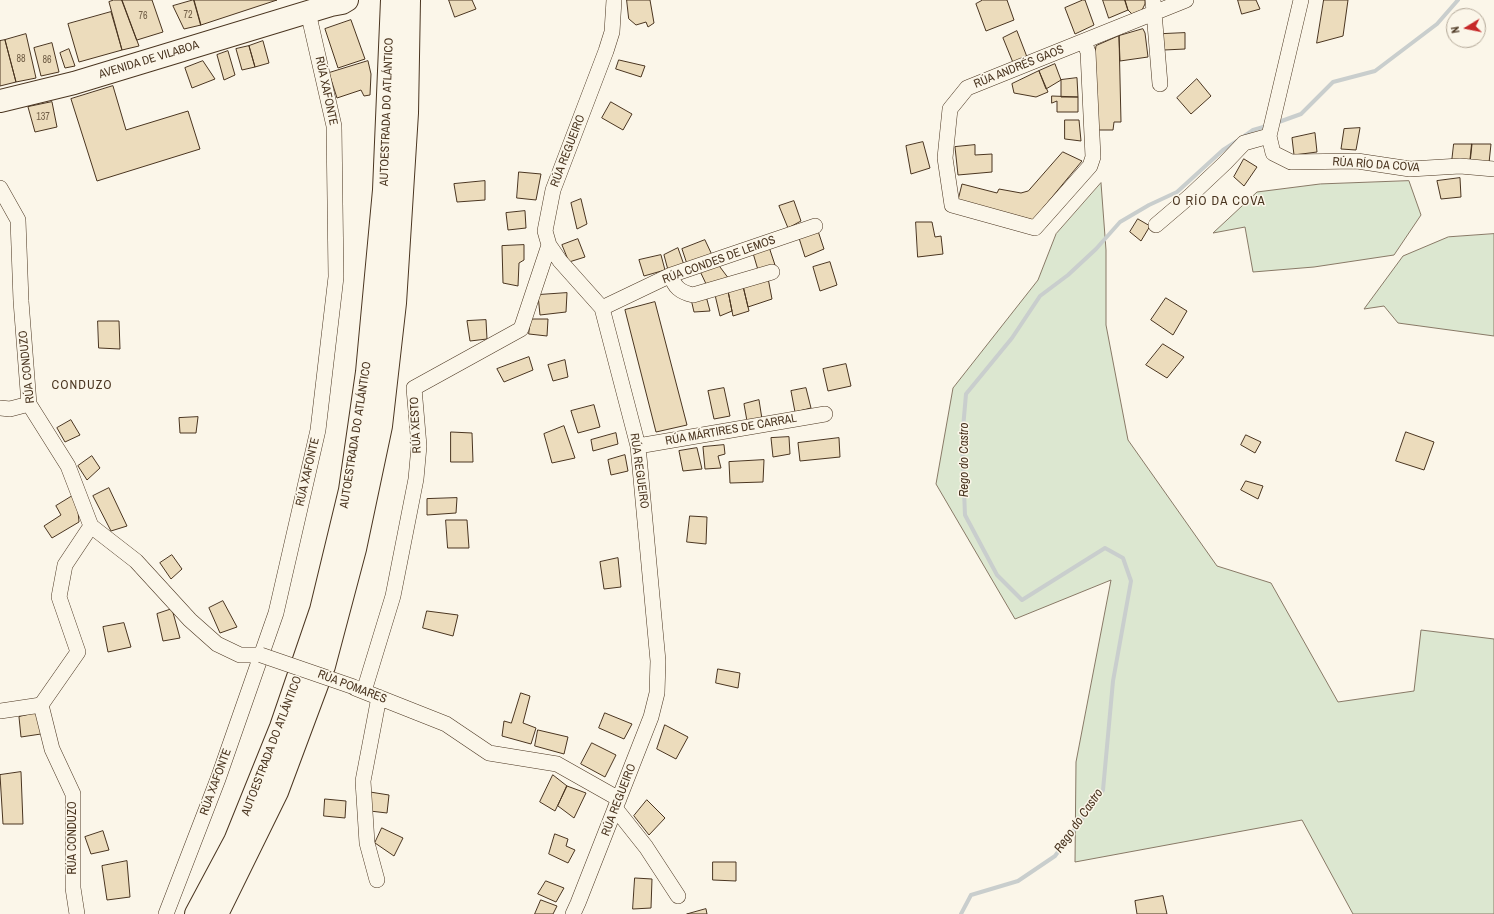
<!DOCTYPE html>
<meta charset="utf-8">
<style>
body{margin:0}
#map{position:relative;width:1494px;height:914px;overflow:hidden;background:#fbf6e9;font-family:"Archivo Narrow",sans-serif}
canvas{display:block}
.north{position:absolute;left:1446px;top:8px;width:40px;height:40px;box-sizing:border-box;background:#fbf6e9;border:1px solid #b4a999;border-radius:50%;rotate:260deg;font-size:11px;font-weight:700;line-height:16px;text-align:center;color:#4a3520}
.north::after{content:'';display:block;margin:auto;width:14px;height:18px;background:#c62828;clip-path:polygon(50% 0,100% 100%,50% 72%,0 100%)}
</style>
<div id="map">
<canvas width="1494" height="914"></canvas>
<div class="north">N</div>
</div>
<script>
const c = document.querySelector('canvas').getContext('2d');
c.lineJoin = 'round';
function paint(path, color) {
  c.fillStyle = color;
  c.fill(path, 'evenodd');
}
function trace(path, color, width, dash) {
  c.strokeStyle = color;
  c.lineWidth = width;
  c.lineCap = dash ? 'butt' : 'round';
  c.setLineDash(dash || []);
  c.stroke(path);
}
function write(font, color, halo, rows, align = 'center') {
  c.font = font + ' "Archivo Narrow",sans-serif';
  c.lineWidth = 3;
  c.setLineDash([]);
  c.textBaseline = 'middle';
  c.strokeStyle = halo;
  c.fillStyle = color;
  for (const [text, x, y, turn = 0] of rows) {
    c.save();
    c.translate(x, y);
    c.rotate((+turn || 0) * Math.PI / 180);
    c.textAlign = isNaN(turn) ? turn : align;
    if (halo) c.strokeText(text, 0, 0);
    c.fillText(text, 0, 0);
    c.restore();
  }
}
const green = new Path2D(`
 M1409,181l12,34 -27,40 -80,12 -61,5 -8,-45 -32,6 44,-41 63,-8z
 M1101,183l5,67v75l22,115 89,126 54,17 67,119 76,-11 7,-61 73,9v275h-141l-51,-94 -227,42 1,-100 35,-182 -96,39 -79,-135 17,-96 85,-108 18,-46z
 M1494,234v102l-96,-13 -14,-17 -20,3 39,-53 45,-19z`);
paint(green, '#dce7d0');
trace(green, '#887966', 1);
trace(new Path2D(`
 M1276,123l25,-9 32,-32 42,-11 62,-47 21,-24
 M1243,137l10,-7 14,-4
 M961,914l10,-19 47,-14 37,-25 48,-66 10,-109 18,-100 -8,-23 -18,-10 -83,52 -25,-25 -32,-60 -3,-75 4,-46 46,-56 28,-42 28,-21 28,-26 24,-27 29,-17 28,-13 46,-42 14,-9`), '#c9cecd', 4);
const building = new Path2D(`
 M114,0h8l17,46 -17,4 -13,-48z
 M122,0h30l11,32 -26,8z
 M194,0h83l-76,25z
 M194,0l7,25 -17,4 -11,-23z
 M449,0h23l4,9 -21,8z
 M627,0h23l4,23 -6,4 -2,-5 -10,3 -7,-6z
 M983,0h24l7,20 -28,11 -10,-27z
 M1083,0h2l9,25 -19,9 -10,-26z
 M1103,0h22l3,10 -19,8z
 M1125,0h20v4l-3,6 -10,4 -4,-4z
 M1238,0h18l4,9 -18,5z
 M1324,0h24l-5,36 -26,7z
 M111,12l11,38 -43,12 -11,-38z
 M351,20l14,39 -27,9 -13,-39z
 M1143,29l2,4 3,24 -28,4 -1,-25z
 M1017,31l10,26 -13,8 -11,-27z
 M1185,33v16l-21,1 -1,-16z
 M26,34l10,44 -20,4 -11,-42z
 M1119,36l2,86h-7l-1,8h-15l-3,-77 1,-7z
 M5,40l11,42 -16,4v-45z
 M263,41l6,22 -14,4 -6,-21z
 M52,43l7,29 -18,4 -7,-28z
 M249,46l6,21 -13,3 -6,-21z
 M69,49l6,17 -10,2 -5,-15z
 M228,51l7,24 -11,5 -7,-25z
 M619,60l26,6 -4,11 -25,-8z
 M203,61l12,18 -23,9 -7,-20z
 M368,61l3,13 -1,21 -6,1 -3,-6 -24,8 -8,-25z
 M1055,64l6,16 -15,9 -7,-18z
 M1039,71l9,21 -12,5 -22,-4 -2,-9z
 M1077,78l1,19h-17v-17z
 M1197,79l14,17 -20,18 -14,-16z
 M113,86l13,44 62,-19 12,38 -103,32 -26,-82z
 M1052,96l26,1v15h-21v-11l-5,2z
 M52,102l5,25 -22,5 -7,-25z
 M611,102l21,12 -9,16 -21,-12z
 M1065,120h14l2,21 -16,-2z
 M1360,128l-4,22 -15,-1 3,-20z
 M1315,133l2,19 -23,3 -2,-17z
 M923,142l7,26 -19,6 -5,-28z
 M1454,144h18l-2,19 -18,-1z
 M1472,144h19l-2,19h-19z
 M975,145v10l17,-1v18l-34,3 -3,-28z
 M1063,152l19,9 -49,59 -75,-20 4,-16 35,9 2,-4 22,4 7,-2z
 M1244,159l13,8 -13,19 -10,-9z
 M519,172l22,2 -5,26 -19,-2z
 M1460,178l1,19 -20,2 -4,-18z
 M485,181v19l-28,2 -3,-18z
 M581,199l6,25 -10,5 -6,-26z
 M794,201l7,20 -13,7 -9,-22z
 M525,211l1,17 -18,2 -2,-17z
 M1138,219l12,7 -9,15 -11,-9z
 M916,222h16l3,15 6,-1 2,18 -25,3z
 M818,231l6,18 -19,8 -6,-19z
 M578,239l7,18 -16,5 -7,-17z
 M705,240l8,17 -26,7 -5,-15z
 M524,245v15l-5,3 -1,23 -15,-3 -1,-37z
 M769,247l6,18 -17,5 -5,-17z
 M678,248l6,17 -16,5 -4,-15z
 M661,255l4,15 -21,6 -5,-16z
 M830,262l7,23 -17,6 -7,-24z
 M717,263l12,16 -22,7 -8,-17z
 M768,278l4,21 -24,8 -5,-21z
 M743,286l6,25 -16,5 -5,-25z
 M728,291l4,20 -12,5 -5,-21z
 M567,293l-1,19 -26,3 -2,-20z
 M706,296l4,15 -16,1 -3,-13z
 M1166,298l21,13 -14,24 -22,-15z
 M655,302l32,123 -31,7 -31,-122z
 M531,319h17l-1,17 -18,-2z
 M486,320l1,19 -17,2 -3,-20z
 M98,321h21l1,28 -21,-1z
 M1163,344l21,13 -17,21 -21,-13z
 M529,357l4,13 -29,12 -7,-13z
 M565,360l3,17 -15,4 -5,-16z
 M846,364l5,22 -23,5 -5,-22z
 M724,388l6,28 -16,3 -6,-28z
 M806,388l5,20 -16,4 -4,-21z
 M759,400l3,19 -15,2 -3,-17z
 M594,405l6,22 -22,6 -7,-22z
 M198,417l-2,16h-16l-1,-15z
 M71,420l9,15 -15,7 -8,-14z
 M564,426l11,32 -23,5 -8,-29z
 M451,432l21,1 1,29h-22z
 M1406,432l28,10 -10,28 -28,-9z
 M616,433l2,11 -25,7 -2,-11z
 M1246,435l15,7 -6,11 -14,-8z
 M789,437l1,17 -17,3 -2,-19z
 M839,438l1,19 -40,4 -2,-18z
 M724,445l1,9 -7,2 3,12 -16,1 -2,-22z
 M697,448l5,21 -19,2 -4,-20z
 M625,455l3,16 -17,4 -3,-15z
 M92,456l8,12 -13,12 -9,-14z
 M764,460l-1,22 -33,1 -1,-21z
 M1246,481l17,5 -5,13 -17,-9z
 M109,488l18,38 -16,5 -18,-35z
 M74,495l4,16 1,11 -27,16 -8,-12 17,-11 -5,-9z
 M457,498l-1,15 -29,2v-16z
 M690,516l17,1 -1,27 -19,-2z
 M446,520h21l2,28h-21z
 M172,555l10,14 -11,10 -11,-16z
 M618,558l3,29 -17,2 -4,-27z
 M223,601l14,26 -17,6 -11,-25z
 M172,609l8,29 -17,3 -6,-27z
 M427,611l31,4 -5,21 -30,-8z
 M124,623l7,24 -23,5 -5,-25z
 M718,669l22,4 -2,15 -22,-5z
 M521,693l9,3 -7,27 13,5 -5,16 -29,-8 2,-15 7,2z
 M39,712l2,22 -20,3 -2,-20z
 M605,713l27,11 -8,15 -25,-11z
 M665,725l23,12 -12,22 -19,-10z
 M538,730l30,7 -4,17 -29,-8z
 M592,743l24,12 -11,22 -24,-13z
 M21,772l2,52h-20l-3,-49z
 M553,775l14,11 -12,25 -15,-9z
 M567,786l19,7 -12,25 -16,-12z
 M370,792l19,3 -2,18 -17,-2z
 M325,799l21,2 -1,17 -21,-2z
 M647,800l18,18 -16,17 -15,-19z
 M382,828l21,10 -9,18 -19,-13z
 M103,831l6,19 -18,4 -6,-17z
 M555,834l13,5 -2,7 9,4 -7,13 -19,-9z
 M127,861l3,36 -23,3 -5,-34z
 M713,862h23v19l-23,-1z
 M635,878l17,1 -1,29 -18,1z
 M546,881l18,7 -8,14 -18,-8z
 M1163,896l4,18h-30l-2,-13z
 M541,900l16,6 -4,8h-18z
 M706,909l1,5h-20z`);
paint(building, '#ecdcbc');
trace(building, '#4a3520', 1);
const minor = new Path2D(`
 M1153,0l7,84
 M1301,0l-32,136 4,17 18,9 66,-1 53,8 50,-3 34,3
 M1084,42l4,10 5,105 -3,9 -55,62 -83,-23 -7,-47 5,-49 17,-21 219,-88
 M0,188l18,32 3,81 8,103 39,62 23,60 -26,39 -6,32 19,55 -37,53 11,44 21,45v94l4,26
 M1156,225l34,-29 35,-33 19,-20 25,-7
 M671,275c3,12 9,17 22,20l79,-23
 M602,308l69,-33 144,-49
 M0,408l10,1 19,-5
 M638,446l187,-32
 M91,526l45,35 54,59 27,24 23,11h21
 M355,688l91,36 43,29 68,11 62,35
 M364,691l29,-95 23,-117 3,-33 -5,-58 107,-59 28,-84
 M0,711l41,-6
 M615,808l31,39 32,49
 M377,880l-10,-37 -4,-62 16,-84
 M166,914l52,-135 58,-166 42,-183 18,-153 -2,-151 -26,-114
 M573,914l5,-11 73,-186 6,-24 1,-32 -20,-215 -36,-138 -42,-47 -11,-16 -4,-14 8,-41 53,-139 6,-19 2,-32`);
const highway = new Path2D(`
 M0,101l74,-18 257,-78 11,-2 5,-3
 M196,914l39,-73 46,-114 40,-117 29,-120 17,-118 17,-182 8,-190
 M217,914l60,-122 47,-126 31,-117 26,-123 14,-123 12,-190 2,-113`);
trace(minor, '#4a3520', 16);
trace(highway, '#4a3520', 24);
trace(minor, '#fbf6e9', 15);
trace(highway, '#fbf6e9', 22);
const minorBridge = new Path2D(`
 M261,655l93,32`);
trace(minorBridge, '#4a3520', 16, []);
trace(minorBridge, '#fbf6e9', 15);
write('10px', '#725f47', null, [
 ["72",188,15],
 ["76",143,16],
 ["88",21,59],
 ["86",47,60],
 ["137",43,117]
]);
write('12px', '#4a3520', '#fbf6e9', [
 ["AVENIDA DE VILABOA",149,60,-17],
 ["RÚA ANDRÉS GAOS",1019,67,-22],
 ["RÚA XAFONTE",326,91,78],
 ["AUTOESTRADA DO ATLÁNTICO",387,112,-88],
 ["RÚA REGUEIRO",568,151,-69],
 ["RÚA RÍO DA COVA",1376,165,4],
 ["RÚA CONDES DE LEMOS",719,260,-20],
 ["RÚA CONDUZO",27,367,-96],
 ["RÚA XESTO",416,425,-93],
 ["RÚA MÁRTIRES DE CARRAL",731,430,-10],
 ["AUTOESTRADA DO ATLÁNTICO",356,435,-81],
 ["RÚA REGUEIRO",639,471,82],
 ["RÚA XAFONTE",308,472,-77],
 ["RÚA POMARES",352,687,21],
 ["AUTOESTRADA DO ATLÁNTICO",272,746,-69],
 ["RÚA XAFONTE",216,782,-70],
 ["RÚA REGUEIRO",619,800,-69],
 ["RÚA CONDUZO",73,838,-90]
]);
c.letterSpacing = '1px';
write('13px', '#4a3520', '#fbf6e9', [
 ["O RÍO DA COVA",1219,202],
 ["CONDUZO",82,386]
]);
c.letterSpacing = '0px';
write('italic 13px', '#4a3520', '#fbf6e9', [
 ["Rego do Castro",965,460,-90],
 ["Rego do Castro",1079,821,-55]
]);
</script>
